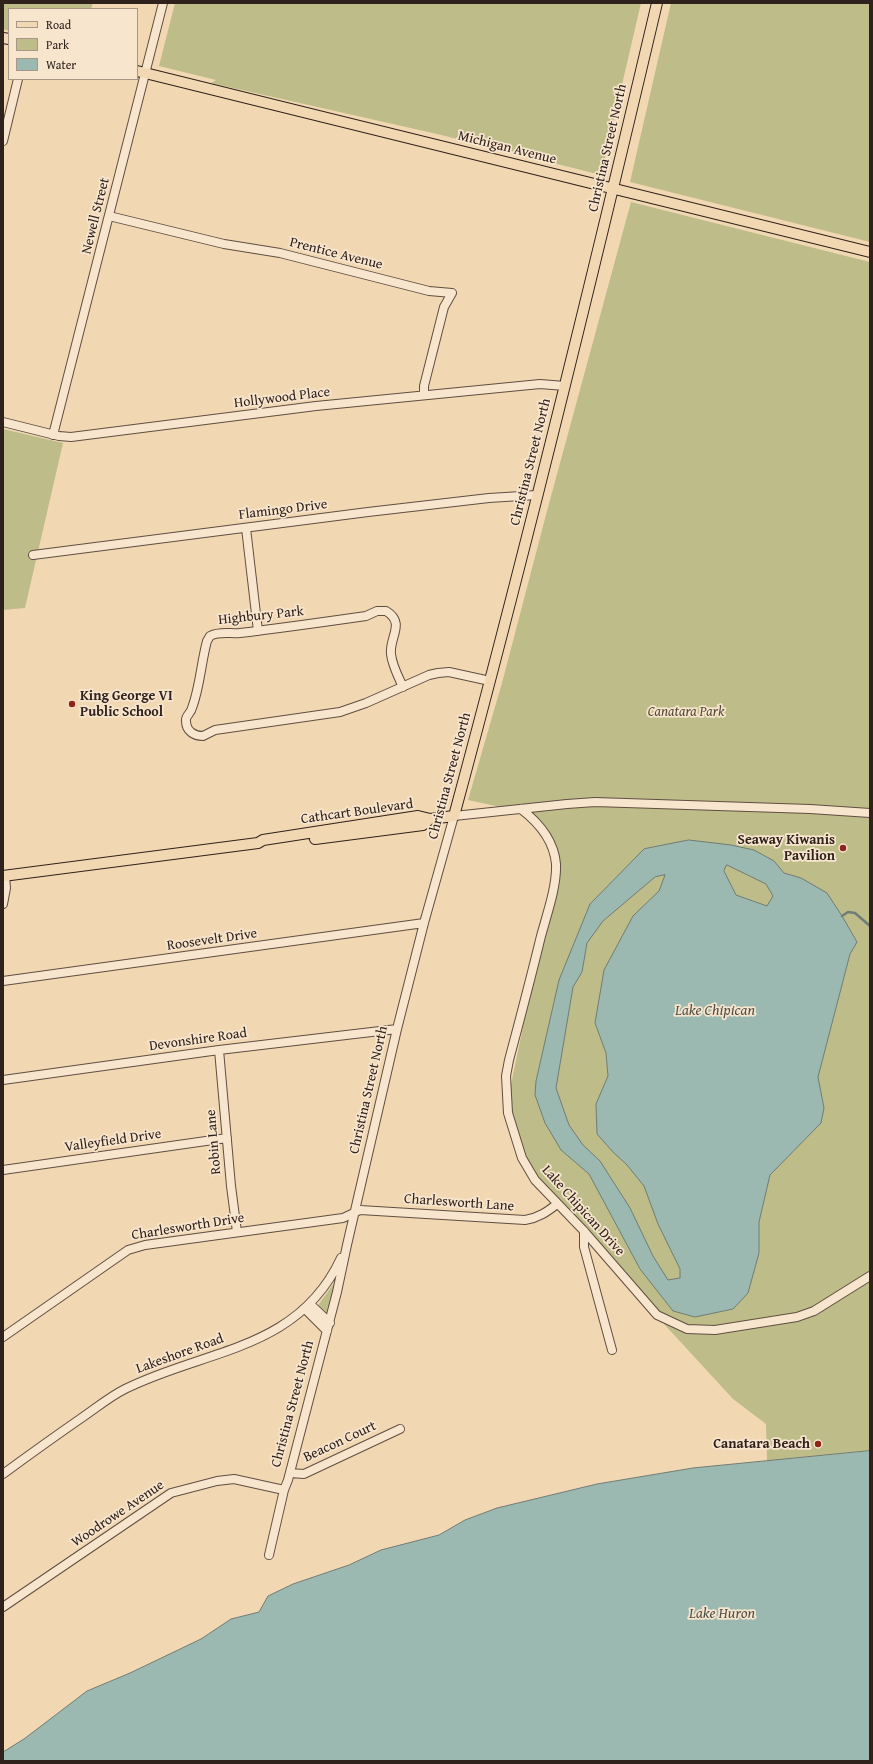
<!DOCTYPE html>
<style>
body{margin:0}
#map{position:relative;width:873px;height:1764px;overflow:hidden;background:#f2d7b3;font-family:"Gentium Book Plus",serif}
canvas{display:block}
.frame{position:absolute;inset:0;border:4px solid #2f211b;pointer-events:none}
.legend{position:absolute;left:8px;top:8px;width:130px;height:72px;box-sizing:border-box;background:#f7e5ce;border:1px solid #a79786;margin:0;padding:5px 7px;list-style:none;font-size:12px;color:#2f211b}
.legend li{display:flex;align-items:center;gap:8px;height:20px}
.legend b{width:20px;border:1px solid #a79786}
</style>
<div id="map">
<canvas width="873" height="1764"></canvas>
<div class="frame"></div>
<ul class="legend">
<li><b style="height:5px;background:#f2d7b3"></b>Road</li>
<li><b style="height:11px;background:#bebd8a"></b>Park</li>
<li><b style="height:11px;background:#9bb9b0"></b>Water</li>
</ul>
</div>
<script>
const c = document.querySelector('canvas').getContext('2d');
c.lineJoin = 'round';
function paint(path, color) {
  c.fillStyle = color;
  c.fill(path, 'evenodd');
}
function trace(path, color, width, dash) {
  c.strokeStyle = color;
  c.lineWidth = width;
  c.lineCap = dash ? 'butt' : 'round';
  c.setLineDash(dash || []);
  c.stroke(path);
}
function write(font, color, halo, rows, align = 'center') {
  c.font = font + ' "Gentium Book Plus",serif';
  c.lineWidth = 3.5;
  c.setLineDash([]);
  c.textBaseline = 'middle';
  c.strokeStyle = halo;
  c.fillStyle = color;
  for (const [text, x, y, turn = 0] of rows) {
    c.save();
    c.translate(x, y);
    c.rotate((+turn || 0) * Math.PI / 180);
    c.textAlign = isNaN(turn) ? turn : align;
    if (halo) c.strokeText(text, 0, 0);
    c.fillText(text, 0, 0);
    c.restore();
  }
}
paint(new Path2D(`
 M3,3h90l-2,6h-82v22l-6,-2z
 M175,3h466l-40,172 -164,-41 -226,-51 5,-3 -57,-14z
 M671,3h199v239l-240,-60z
 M631,202l239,60v1189l-103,10 -1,-37 -33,-25 -69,-75 -129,-145 -20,-39 -6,-46 42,-201 3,-29 -13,-35 -27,-19 -46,-10 34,-117 45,-172z
 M3,429l60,14 -38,165 -22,2z
 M334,1283h2l-9,32 -9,-8 1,-3z`), '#bebd8a');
const water = new Path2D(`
 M689,840l42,5 23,5 20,11 10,12 17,5 26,15 15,23 15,26 -7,12 -32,123 6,31 -3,15 -51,52 -11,47v31l-11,40 -15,16 -38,8 -22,-6 -33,-42 -51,-95 -28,-24 -16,-27 -10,-28 1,-14 23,-101 31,-76 54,-55zM727,865l39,19 7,12 -6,10 -31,-11 -12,-24zM665,875l-6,16 -26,25 -29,54 -9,53 11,30 2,23 -12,28 1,30 16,18 14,13 17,21 14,38 22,45v9l-12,2 -15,-24 -23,-48 -30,-47 -17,-16 -14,-20 -13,-37 17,-101 9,-15 5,-29 16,-22 52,-44z
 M870,1451v310h-867v-9l21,-13 63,-48 43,-18 71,-34 30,-20 28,-7 9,-16 25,-12 56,-19 32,-15 58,-15 26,-15 32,-12 100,-24 96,-16z`);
paint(water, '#9bb9b0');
trace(water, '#707c74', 1);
trace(new Path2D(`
 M842,916l6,-4 7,1 15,13`), '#707c74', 2.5);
const minor = new Path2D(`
 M3,141l15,-62
 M109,216l115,28 56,9 149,38 23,2 -8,14 -20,79v9
 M3,422l56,14 12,1 245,-31 224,-22 25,2
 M53,435l110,-432
 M246,528l12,103
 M33,555l335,-43 121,-14 48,-3
 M403,687c-5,-11 -11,-22 -12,-33 -2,-17 15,-31 -5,-43h-9l-11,5c-42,6 -84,12 -126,17 -9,1 -21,-2 -30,3l-3,5c-6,22 -7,46 -15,67 -1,5 -7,8 -6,13 0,10 8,15 17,15l12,-6 125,-18 26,-9 63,-28 9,-2 11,-1 41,9
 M521,809c17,13 33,32 35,55 1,22 -9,50 -15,72 -10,41 -21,83 -32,124l-3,16 2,37 14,45 13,22 49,51 73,84 30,14 28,1 82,-13 17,-6 56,-35
 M3,904l3,-16 -1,-12
 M3,981l421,-58
 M219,1050l12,136 6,46
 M3,1080l216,-30 178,-21
 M3,1170l224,-32
 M584,1231v16l28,103
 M310,1304l20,19
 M305,1309l22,22
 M3,1337l125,-87 17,-5 198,-27 17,-8 165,10c13,-2 22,-8 32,-16
 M290,1473l14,1 96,-45
 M3,1474c26,-19 51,-37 77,-55 15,-10 29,-22 45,-30 80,-40 173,-38 216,-131
 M269,1555l15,-65 4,-10 49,-188 10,-47 50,-216 27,-106 30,-107 113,-12 28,-2 215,7 60,4
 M3,1607l168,-114 46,-12 17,-2 50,11`);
const major = new Path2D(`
 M3,38l6,1
 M137,71l733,181
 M315,839l108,-14 7,-6
 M3,876l255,-33 5,-3 155,-24 12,3 24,-3c73,-270 139,-541 203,-813`);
trace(minor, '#604e41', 10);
trace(major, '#2f211b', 12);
trace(minor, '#f7e5ce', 8);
trace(major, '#f2d7b3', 10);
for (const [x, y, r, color] of [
 [72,704,4,"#8f2418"],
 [843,848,4,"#8f2418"],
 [818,1444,4,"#8f2418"]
]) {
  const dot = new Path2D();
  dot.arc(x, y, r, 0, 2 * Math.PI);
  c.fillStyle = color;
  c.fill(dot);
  trace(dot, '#f7e5ce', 1.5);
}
write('14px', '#2f211b', '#f7e5ce', [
 ["Michigan Avenue",507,148,14],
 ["Christina Street North",608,148,-77],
 ["Newell Street",96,216,-76],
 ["Prentice Avenue",336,254,14],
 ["Hollywood Place",282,398,-7],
 ["Christina Street North",531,462,-76],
 ["Flamingo Drive",283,510,-7],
 ["Highbury Park",261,616,-6],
 ["Christina Street North",450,776,-75],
 ["Cathcart Boulevard",357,812,-8],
 ["Roosevelt Drive",212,940,-8],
 ["Devonshire Road",198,1040,-8],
 ["Christina Street North",369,1090,-77],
 ["Valleyfield Drive",113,1141,-8],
 ["Robin Lane",214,1142,-95],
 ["Charlesworth Lane",459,1203,4],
 ["Lake Chipican Drive",583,1211,48],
 ["Charlesworth Drive",188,1227,-9],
 ["Lakeshore Road",180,1354,-20],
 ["Christina Street North",293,1404,-75],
 ["Beacon Court",340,1442,-25],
 ["Woodrowe Avenue",118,1514,-34]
]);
write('bold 14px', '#2f211b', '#f7e5ce', [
 ["King George VI",80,696,"left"],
 ["Public School",80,712,"left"],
 ["Seaway Kiwanis",835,840],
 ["Pavilion",835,856],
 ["Canatara Beach",810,1444]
], 'right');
write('italic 14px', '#534837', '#f7e5ce', [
 ["Canatara Park",686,712]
]);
write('italic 15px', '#4f4f48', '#f7e5ce', [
 ["Lake Chipican",715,1011],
 ["Lake Huron",722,1614]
]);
</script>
